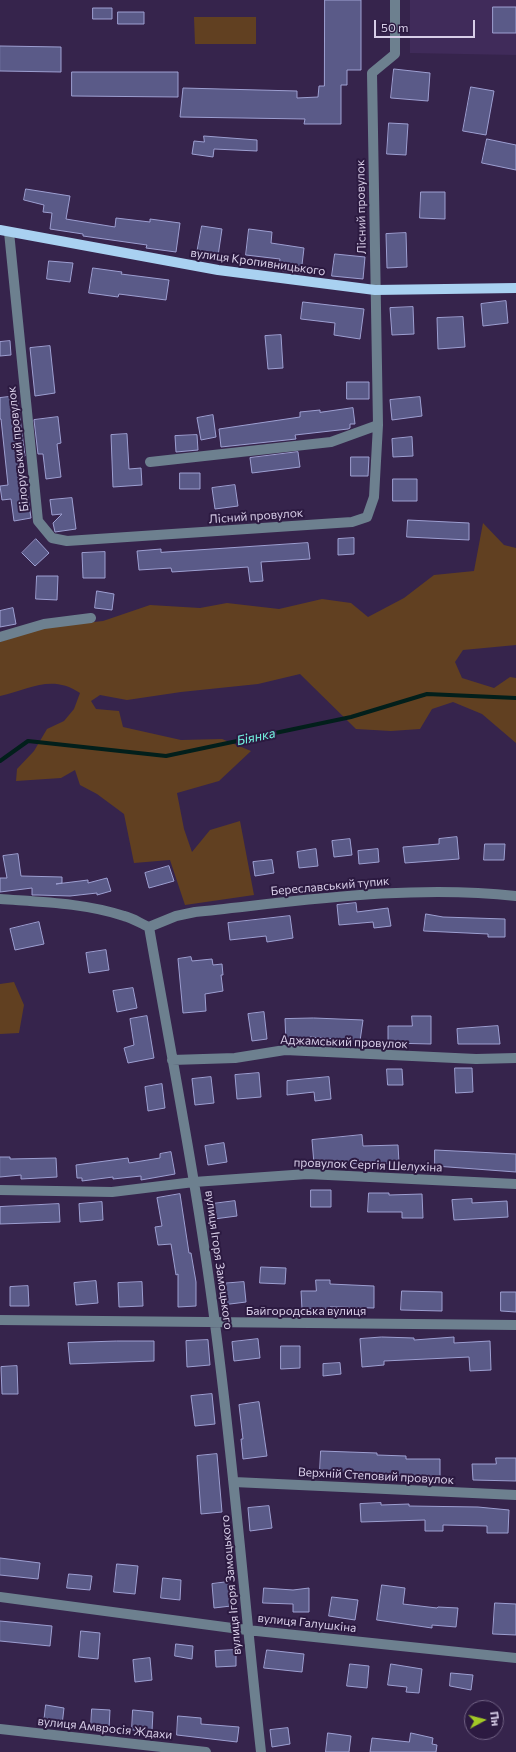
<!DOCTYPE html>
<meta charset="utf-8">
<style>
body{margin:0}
#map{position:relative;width:516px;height:1752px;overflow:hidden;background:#36244c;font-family:Commissioner,sans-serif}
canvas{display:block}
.north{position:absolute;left:464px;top:1700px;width:40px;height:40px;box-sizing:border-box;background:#2c1a41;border:1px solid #716284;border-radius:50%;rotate:83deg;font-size:11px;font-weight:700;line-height:16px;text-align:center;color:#d8cee8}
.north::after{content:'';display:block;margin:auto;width:14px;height:18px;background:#a3c926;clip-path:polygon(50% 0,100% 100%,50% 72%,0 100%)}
.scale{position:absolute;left:374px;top:20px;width:101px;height:18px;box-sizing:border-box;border:2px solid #d8cee8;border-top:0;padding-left:5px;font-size:12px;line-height:14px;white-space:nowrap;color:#d8cee8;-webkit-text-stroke:3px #2c1a41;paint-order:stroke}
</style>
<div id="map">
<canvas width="516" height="1752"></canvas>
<div class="north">Пн</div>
<div class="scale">50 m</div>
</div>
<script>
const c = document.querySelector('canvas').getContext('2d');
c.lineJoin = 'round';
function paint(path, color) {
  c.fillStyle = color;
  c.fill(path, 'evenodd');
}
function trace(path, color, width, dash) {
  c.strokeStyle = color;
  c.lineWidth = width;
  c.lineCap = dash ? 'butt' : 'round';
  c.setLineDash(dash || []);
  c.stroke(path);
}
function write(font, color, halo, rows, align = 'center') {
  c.font = font + ' Commissioner,sans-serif';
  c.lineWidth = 4;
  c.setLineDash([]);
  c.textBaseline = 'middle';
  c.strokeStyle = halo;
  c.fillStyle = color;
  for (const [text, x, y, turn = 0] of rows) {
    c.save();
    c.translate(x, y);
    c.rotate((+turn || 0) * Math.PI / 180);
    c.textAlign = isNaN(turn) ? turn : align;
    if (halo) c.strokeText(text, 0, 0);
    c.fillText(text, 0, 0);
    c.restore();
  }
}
paint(new Path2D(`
 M410,0h106v55l-106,-2z`), '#402b5a');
paint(new Path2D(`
 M194,17h62v27h-61z
 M483,523l21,22 12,3v97l-53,5 -8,12 7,16 32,10 16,-11 6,1v65l-34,-29 -29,-12 -21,7 -12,20 -29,2 -35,-2 -56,-55 -42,10 -77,8 -54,8 -27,-5 -9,6 5,8 23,2 4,16 58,13 41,-1 29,12 -32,30 -42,12 7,36 8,23 18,-22 30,-9 14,74 -69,10 -15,-45 -36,3 -10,-49 -27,-20 -17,-9 -5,-15 -14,8 -45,3 1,-12 17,-18 13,-22 17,-8 10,-12 6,-16c-28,-19 -50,-4 -80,3v-54l40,-14 63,-7 47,-16 50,3 27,-5 52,6 43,-10 29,4 17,14 36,-19 30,-23 40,-4z
 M14,982l10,23 -5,28 -19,1v-50z`), '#614021');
trace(new Path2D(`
 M0,761l28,-20 138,15 185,-39 76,-23 89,4`), '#021f1b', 4);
const building = new Path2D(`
 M325,0h36v70h-14v15h-6v39h-37l1,-5 -125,-2 3,-29 114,3v7l21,-1 1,-11h5z
 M493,7h23v26h-23z
 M93,8h19v11h-19z
 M118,12h26v12h-26z
 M0,46l61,1v25l-61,-1z
 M394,69l36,4 -2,28 -37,-3z
 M72,72h106v25l-106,-1z
 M471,87l23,4 -8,44 -23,-4z
 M389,123l19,1 -2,31 -19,-1z
 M204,136l53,4v11l-43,-2 -1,8 -21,-3 2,-13 10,1z
 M487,139l29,6v25l-34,-7z
 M26,189l44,7 -4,23 49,8 1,-9 34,4v-3l30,4 -4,29 -30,-4 1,-3 -64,-9v-2l-33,-5 2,-16 -9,-1 1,-7 -20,-5z
 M421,192h24v27l-25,-1z
 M202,226l20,3 -4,27 -21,-3z
 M249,229l23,3 -1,11 33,5 -3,25 -23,-3 2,-11 -34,-4z
 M406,233l1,34 -20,1 -1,-34z
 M335,254l30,3 -2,22 -31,-3z
 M49,261l24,2 -3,19 -23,-3z
 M93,268l29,4 -1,2 48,6 -3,20 -47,-6 -1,3 -29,-4z
 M506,301l2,22 -25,3 -2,-22z
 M303,302l61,7 -4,30 -26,-4 1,-12 -34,-4z
 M413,307l1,27 -22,1 -2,-27z
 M463,317l2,30 -27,2 -1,-31z
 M281,335l2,33 -15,1 -3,-33z
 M10,341l1,14 -11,1v-14z
 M50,346l5,47 -20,3 -5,-48z
 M347,382h22v17h-22z
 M17,396l8,60h-3l9,62 -17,3 -3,-22 -9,1 -2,-14 8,-1 -7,-66h-1v-21z
 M420,397l2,19 -30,4 -2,-20z
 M353,408l2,16h-5v4l-2,1 -53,6 1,4 -75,8 -2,-18 81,-12v-5l20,-2v2z
 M213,415l3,22 -15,3 -4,-22z
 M58,417l3,26 -4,1 4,33 -15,2 -3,-25h-5l-4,-34z
 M127,434l2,35 12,-1 1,17 -29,2 -2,-52z
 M197,435l1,15 -22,2 -1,-16z
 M412,437l1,19 -20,1 -1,-18z
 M298,452l2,15 -48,6 -2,-15z
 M351,457h18l-1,19h-17z
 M180,473h20v16h-20z
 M393,479h24v22h-24z
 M235,485l3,21 -23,3 -3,-21z
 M72,498l4,31 -21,3 -2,-9 9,-9 -10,1 -2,-15z
 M408,520l61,3v17l-62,-3z
 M354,538v16l-16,1v-16z
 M36,539l13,14 -14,13 -13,-13z
 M308,543l2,16 -49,3 2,19 -13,1 -2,-15 -76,5 -1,-4 -32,2 -2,-19 24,-2v3z
 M105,552v26h-22l-1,-25z
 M37,576h21l-1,24 -21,-1z
 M97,591l17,3 -2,16 -17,-2z
 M13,608l3,16 -16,3v-16z
 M457,837l2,22 -54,4 -2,-16 36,-3v-5z
 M350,839l2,16 -18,2 -2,-16z
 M485,844h20l-1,16h-20z
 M316,849l2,17 -19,2 -2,-16z
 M378,849l1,13 -20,2 -1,-13z
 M18,854l3,22 41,1v6l-6,1 32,-4v3l19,-5 4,13 -14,4v-2l-27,3 -32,-1h-6v-7l-32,4v-14h7l-4,-22z
 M272,860l2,13 -19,3 -2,-14z
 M169,866l5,15 -25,7 -4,-15z
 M356,903l1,9 31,-4 3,18 -17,2 -1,-6 -34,3 -2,-20z
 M426,914l17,3 62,2v18h-17v-3l-64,-3z
 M290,916l3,22 -26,4 -1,-6 -36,4 -2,-17z
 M39,922l5,22 -29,6 -5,-21z
 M106,950l3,20 -20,3 -3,-20z
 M191,957l1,4 20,-2 1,6 9,-1 1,11h-2l2,16 -18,3 1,17 -23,2 -5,-54z
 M133,988l4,20 -20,4 -4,-21z
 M264,1012l3,27 -15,2 -4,-27z
 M147,1016l7,42 -26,5 -4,-15 10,-3 -4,-26z
 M412,1016h19v28l-43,-1v-17h24z
 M314,1018l49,2 -3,21 -50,-4v6h-24l-1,-24z
 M498,1026l2,18h-42l-1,-15z
 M455,1068h17l1,24 -17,1z
 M387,1069h15l1,16h-15z
 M259,1073l2,24 -24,2 -2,-24z
 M211,1077l3,26 -19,2 -3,-26z
 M329,1077l2,22 -16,2 -1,-9 -27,3v-14z
 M162,1084l3,24 -17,3 -3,-24z
 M362,1135l1,11 35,-1 1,18 -21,1v-2l-35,2v-2l-29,2 -2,-24z
 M224,1143l3,19 -19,3 -3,-19z
 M435,1150l81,4v18l-81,-6z
 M171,1152l4,22 -34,6v-4l-28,3v-2l-31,4v-3h-5l-1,-13 52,-7 1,5 31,-5v-4z
 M0,1157h10v2l46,-1 1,19 -36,2v-4l-21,2z
 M311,1190h20v17h-20z
 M369,1193h20v2l33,-1 1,24h-21v-6h-34z
 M180,1194l9,59h2l5,29v24l-18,1v-33l-2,1 -5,-31 -13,1 -3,-18 7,-1 -5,-28z
 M472,1199v4l35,-2 1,16 -54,3 -2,-20z
 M235,1201l2,15 -23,3 -2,-15z
 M102,1202l1,18 -23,2 -1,-18z
 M59,1204l1,18 -60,2v-17z
 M261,1267l25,1 -1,16 -25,-1z
 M316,1280h14v4l44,2v22l-44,-1v2h-28l-1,-18h15z
 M96,1281l2,22 -22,2 -2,-22z
 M142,1282l1,24 -24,1 -1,-24z
 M244,1282l2,20 -24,3 -3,-21z
 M28,1286l1,20h-19v-19z
 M402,1291l40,1v19l-41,-1z
 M501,1292h15v20l-15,-1z
 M382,1337l32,1v2l40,-3v6l36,-2 1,29 -21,1 -1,-14 -85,4v4l-22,2 -2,-28z
 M258,1339l2,19 -26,3 -2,-19z
 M208,1340l2,25 -23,2 -1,-26z
 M117,1341h37v20l-84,3 -2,-21z
 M281,1346h19v22l-19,1z
 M340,1363l1,11 -18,2v-12z
 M17,1366l1,28h-16l-1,-27z
 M212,1394l3,30 -20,2 -4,-30z
 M259,1402l8,54 -24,3 -2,-20h2l-4,-34z
 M321,1451l56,2v2l29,1v3h34v19l-120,-7z
 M217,1454l5,58 -21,2 -4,-58z
 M496,1458h20v23l-43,-1 -1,-16h24z
 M381,1503v2l28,-1v2l69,1 31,3 -1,23h-21v-7l-44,-1v6h-18v-11l-64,2 -1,-18z
 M269,1506l3,22 -22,3 -2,-23z
 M0,1558l40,5 -2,16 -38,-4z
 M117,1564l21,2 -3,28 -21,-2z
 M69,1574l23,2 -2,14 -23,-2z
 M163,1578l18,2 -1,20 -19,-2z
 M228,1582l3,24 -17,2 -2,-24z
 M382,1585l23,3 -2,16 34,4 1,-1 20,1 -2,19 -24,-2v3l-55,-8z
 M264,1588l29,2 16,-2v24h-16v-8l-30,-1z
 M332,1597l26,3 -3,20 -26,-4z
 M495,1603l21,1v31l-23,-1z
 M0,1621l52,5 -2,20 -50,-5z
 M81,1631l19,2 -2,26 -19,-2z
 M176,1644l17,2 -1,13 -17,-3z
 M236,1650v16l-20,1 -1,-16z
 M267,1650l37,4 -2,18 -38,-4z
 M150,1658l2,22 -17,2 -2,-22z
 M350,1664l19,2 -2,22 -20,-2z
 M391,1664l31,5 -3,24 -13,-1 1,-5 -19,-2z
 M451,1673l22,2 -2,15 -21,-4z
 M46,1705l18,3 -2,17 -18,-2z
 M92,1709l18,1 -1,20 -18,-2z
 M133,1710l20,2 -1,19 -20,-1z
 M178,1716l23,2v6l38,3 -2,15 -60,-7z
 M288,1728l2,16 -18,3 -2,-17z
 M328,1733l23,3 -2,16h-23z
 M411,1733l22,5 -1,6 5,1 -1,7h-66l2,-14 37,4z`);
paint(building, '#5a5a88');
trace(building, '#9d9fd1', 1);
trace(new Path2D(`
 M9,232l29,289 14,17 15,3 285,-19 15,-5 7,-20 4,-72 -6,-352 23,-19v-54
 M150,462l181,-20 47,-17
 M0,637l44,-13 47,-6
 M0,899c41,3 85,4 124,17 9,2 17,8 25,11 23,132 49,264 66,397 19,142 30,285 46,428
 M149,927l27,-11 19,-4c106,-11 214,-28 321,-16
 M172,1060l63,-2 50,-8 191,9 40,-1
 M0,1190l112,2 82,-10 113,-8 209,10
 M0,1320l516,5
 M234,1482l282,13
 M0,1597l247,33 269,28
 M0,1729l206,23`), '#6d808f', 10);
trace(new Path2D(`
 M0,230l218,40 157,20 141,-2`), '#a9d1f1', 10);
write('12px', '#d8cee8', '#2c1a41', [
 ["Лісний провулок",361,207,-91],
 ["вулиця Кропивницького",258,262,8],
 ["Білоруський провулок",18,449,-96],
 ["Лісний провулок",256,516,-4],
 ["Береславський тупик",330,886,-5],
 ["Аджамський провулок",344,1042,2],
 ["провулок Сергія Шелухіна",368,1165,2],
 ["вулиця Ігоря Замоцького",219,1260,82],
 ["Байгородська вулиця",306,1311],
 ["Верхній Степовий провулок",376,1476,3],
 ["вулиця Ігоря Замоцького",231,1585,-95],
 ["вулиця Галушкіна",307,1623,6],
 ["вулиця Амвросія Ждахи",105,1728,6]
]);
write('italic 13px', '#74f5e2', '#2c1a41', [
 ["Біянка",256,737,-12]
]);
</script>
